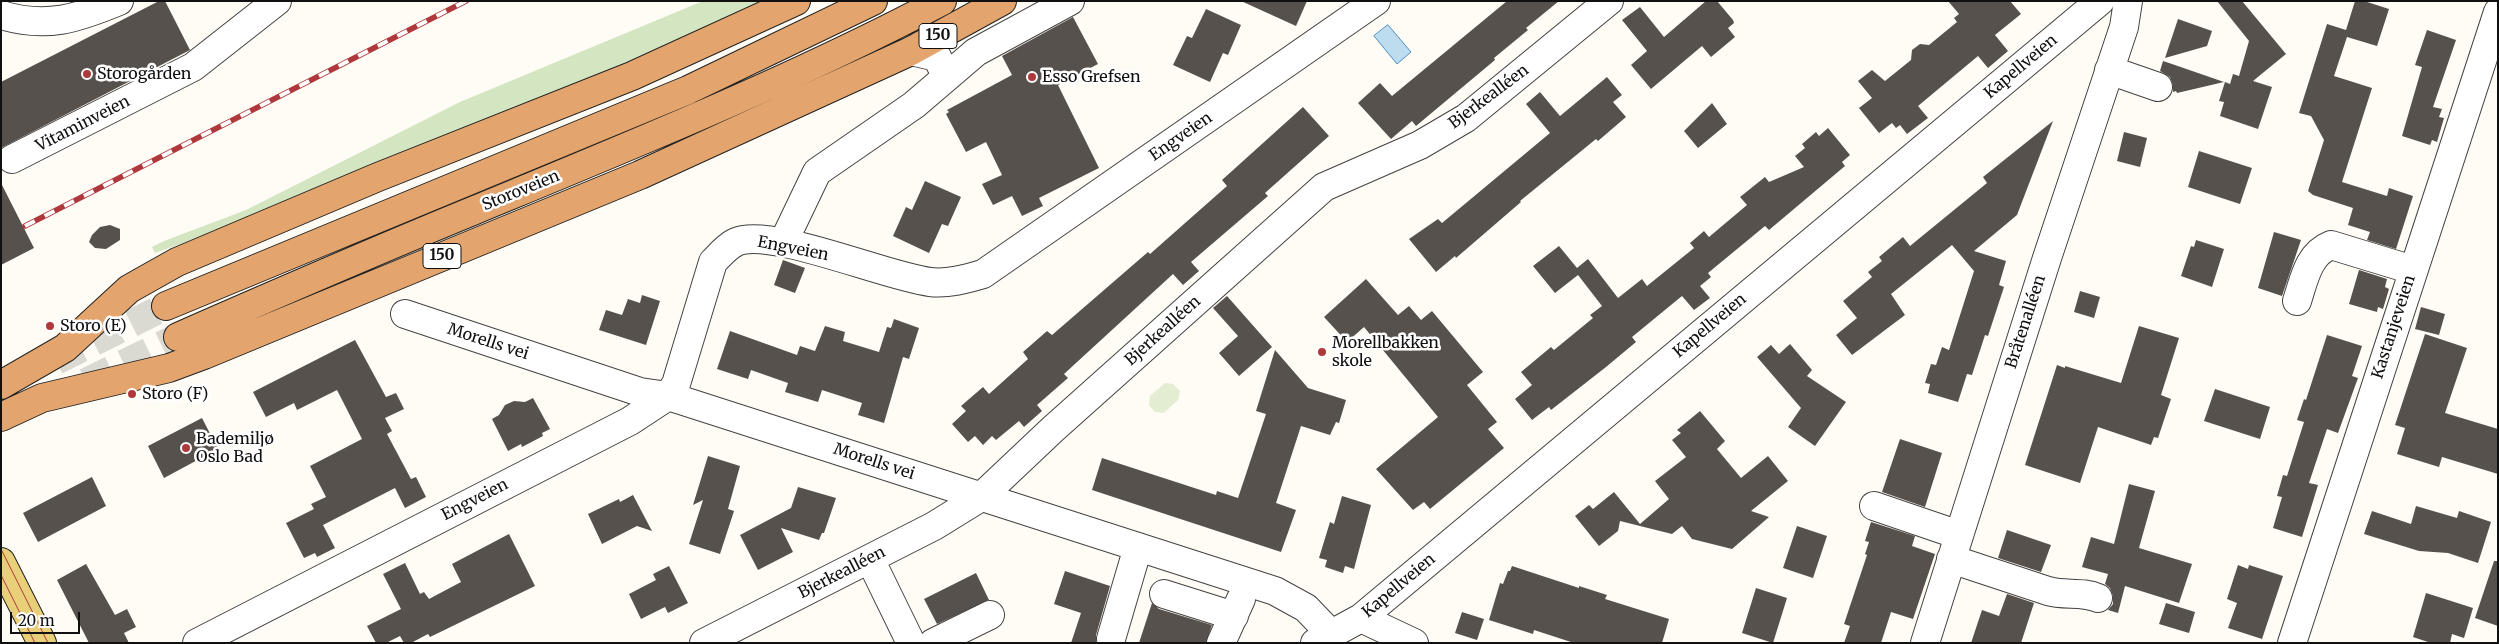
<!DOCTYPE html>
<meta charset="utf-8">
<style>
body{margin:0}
#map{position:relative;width:2499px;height:644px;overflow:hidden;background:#fefcf4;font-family:Merriweather,serif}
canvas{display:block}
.frame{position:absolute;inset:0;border:2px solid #101010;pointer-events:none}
.scale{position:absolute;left:10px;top:612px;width:70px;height:22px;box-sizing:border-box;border:2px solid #101010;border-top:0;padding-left:6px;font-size:15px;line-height:18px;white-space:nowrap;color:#101010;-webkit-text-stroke:4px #fff;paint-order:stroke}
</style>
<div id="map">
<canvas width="2499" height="644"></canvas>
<div class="frame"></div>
<div class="scale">20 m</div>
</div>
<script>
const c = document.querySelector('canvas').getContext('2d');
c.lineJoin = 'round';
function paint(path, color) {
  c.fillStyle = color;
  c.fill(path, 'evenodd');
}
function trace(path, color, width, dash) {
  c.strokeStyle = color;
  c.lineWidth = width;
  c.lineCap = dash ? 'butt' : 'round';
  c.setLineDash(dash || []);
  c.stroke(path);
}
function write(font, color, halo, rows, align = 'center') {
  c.font = font + ' Merriweather,serif';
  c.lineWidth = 5;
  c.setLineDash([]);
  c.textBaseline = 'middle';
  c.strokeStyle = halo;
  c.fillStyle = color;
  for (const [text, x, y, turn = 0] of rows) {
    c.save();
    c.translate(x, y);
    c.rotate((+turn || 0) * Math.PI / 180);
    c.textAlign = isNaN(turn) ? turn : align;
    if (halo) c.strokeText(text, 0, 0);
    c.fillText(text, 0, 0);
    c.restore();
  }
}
paint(new Path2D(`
 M703,1h61l-154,68 -424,173 -31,11 -3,-6 12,-6 82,-31 214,-108z`), '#d3e5c1');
paint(new Path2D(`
 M1165,383l8,1 7,7 -2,9 -14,13 -9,-1 -6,-7 1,-9z`), '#e3edd1');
const water = new Path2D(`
 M1388,25l23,27 -14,12 -23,-28z`);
paint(water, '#bedcef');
trace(water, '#4e8fbd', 1);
paint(new Path2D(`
 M159,1h6l25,49 -189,98v-66z
 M1241,1h66l-11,25z
 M1507,1h52l-33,27 2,2 -34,28 1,2 -79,66 -4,-5 -21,18 -33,-36 22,-20 12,13z
 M1706,1h11l16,19 1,3 -6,5 7,9 -24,20 -9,-11 -51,43 -20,-24 16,-14 -25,-31 18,-13 24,30z
 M1948,1h62l11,13 -26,21 13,16 -20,17 -10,-12 -60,50 10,12 -21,16 -7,-9 -4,3 -4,-5 -13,10 -20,-25 13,-10 -14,-17 14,-11 13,11 26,-21 1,-10 8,-6 9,1 28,-23 -3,-4 5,-4z
 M2217,1h25l44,53 -33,27 19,6 -14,42 -38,-13 4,-14 -5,-1 6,-19 5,2 3,-10 6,2 10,-35z
 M2355,1h9l25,8 -12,37 -30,-9 -13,39 38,12 -30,94 45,14 2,-8 24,8 -17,53 -29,-9 3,-8 -22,-7 5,-17 -40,-13 -5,-4 16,-51 -13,-24 -12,-3 28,-89 19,6z
 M1206,9l35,16 -13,30 -5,-2 -13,29 -37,-17 14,-29 5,2z
 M1073,17l25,47 -40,21 41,83 -60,30 4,8 -21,10 -10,-20 -19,9 -11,-21 20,-9 -16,-33 -20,10 -20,-38 3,-2 -2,-2 65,-35 -10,-19z
 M2178,19l34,12 -5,15 -42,12z
 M2427,30l29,10 -23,67 9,2 -3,8 5,1 -7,24 -5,-2 -2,5 -28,-9 20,-69 -7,-2z
 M2163,61l9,3 52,18 -47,11 -1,-2 -3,1v-7l-3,-8 -10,-6z
 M1607,77l15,18 -9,7 13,15 -28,24 -2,-2 -76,62 1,1 -65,56 -1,-2 -19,16 -27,-33 29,-20 4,4 108,-90 -24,-29 14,-12 20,24z
 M1712,103l15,21 -29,24 -14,-17z
 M1303,107l26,29 -64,57 3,3 -77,66 8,9 -16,14 -10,-11 -109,100 4,4 -31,27 5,6 -18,16 -5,-6 -23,19 -4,-4 -9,9 -8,-9 -7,6 -16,-18 14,-13 -5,-5 22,-19 6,7 39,-35 -5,-7 24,-21 5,4 96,-83 2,2 77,-68 -5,-6z
 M2053,121l-36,94 -43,36 32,10 -7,24 5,2 -16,49 -3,-1 -13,40 -5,-1 -9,28 -30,-9 2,-9 -5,-1 6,-19 5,1 6,-18 7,3 25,-79 -22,-26 -61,49 14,21 -53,40 -16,-20 21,-17 -14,-17 29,-24 -4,-5 14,-11 -3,-4 24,-20 7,9 77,-63 -4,-6z
 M1828,128l22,27 -8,7 3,4 -76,64 -4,-4 -57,47 3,4 -11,9 10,12 -16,12 -12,-14 -50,41 4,5 -30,25 -55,43 -2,-3 -17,13 -17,-21 17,-14 -11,-13 30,-25 3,3 39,-32 -3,-3 12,-9 -24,-31 -23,18 -22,-27 26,-20 18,22 11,-9 30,39 24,-19 5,7 47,-38 -4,-5 14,-12 5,6 38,-32 -7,-8 25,-20 4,5 35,-15 -9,-11 10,-8 -3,-4 14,-12 3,4z
 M2124,132l23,6 -7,29 -23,-6z
 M2199,151l53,17 -12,36 -52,-17z
 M925,181l36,16 -13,29 -6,-2 -13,29 -36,-17 13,-29 6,3z
 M1,183l33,65 -33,17z
 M110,225l10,4v11l-14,9 -11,-1 -6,-6 3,-7 8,-8z
 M2274,232l27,8 -19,56 -24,-8z
 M2196,240l28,9 -12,38 -31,-11 10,-30 3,1z
 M783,260l22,8 -10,25 -21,-8z
 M2359,270l28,9 -2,8 4,2 -6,20 -5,-2 -1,5 -28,-8z
 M1366,279l32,36 11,-9 12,14 11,-9 51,61 -16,13 30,37 -9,7 16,19 -74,61 -6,-7 -11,8 -37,-41 62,-52 -74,-90 -17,15 -23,-25z
 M2080,291l20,6 -6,21 -20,-6z
 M642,295l18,6 -14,44 -47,-15 7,-20 16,5 6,-16 12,4z
 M1227,296l45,51 -33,29 -20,-23 19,-17 -25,-28z
 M2421,307l24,7 -6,21 -24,-6z
 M894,319l25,9 -10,31 -6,-2 -19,66 -26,-8 4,-12 -40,-13 -4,12 -33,-10 3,-9 -37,-13 -3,9 -31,-10 13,-38 67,24 3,-9 15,5 10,-25 20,6 -2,9 36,11 8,-25 4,1z
 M2139,326l40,12 -18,57 10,4 -13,39 -4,-1 -3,8 -53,-18 -18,56 -55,-18 32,-100 8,3v-2l56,17z
 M2425,334l42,14 -22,65 53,16v45l-56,-17 -3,10 -42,-13 8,-26 -10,-3z
 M2327,335l35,11 -10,30 6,2 -20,55 -11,-4 -18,54 9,2 -16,52 -29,-9 9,-31 -5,-1 6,-21 4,1 17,-54 -7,-2 7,-21 2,1z
 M355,340l31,57 10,-4 8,16 -19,9 7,13 -5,3 24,45 5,-2 10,20 -21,11 -10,-20 -72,37 12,23 -18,9 -2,-4 -11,5 -18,-35 28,-14 -3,-5 15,-7 -16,-31 52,-27 -25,-49 -40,20 -3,-7 -28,14 -13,-25z
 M1790,344l22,26 -5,6 39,26 -31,44 -27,-19 13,-19 -44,-51 14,-12 8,9z
 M1275,350l33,38 38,12 -7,23 -3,-1 -6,13 -29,-9 -25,77 20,7 -15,42 -189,-62 10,-32 114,37 1,-4 21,7 28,-84 -10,-3z
 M2215,389l55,18 -10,32 -56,-18z
 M533,398l17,31 -8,4 1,3 -21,11 -1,-3 -13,7 -16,-32 7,-4 6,-10 9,-4 11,1z
 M1700,411l25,30 -8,8 24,29 27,-22 20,25 -37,30 18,6 -37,32 -40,-10 -10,-13 -10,8 -52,-13 -2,10 -19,15 -24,-30 14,-11 4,4 21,-17 26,32 29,-25 -14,-18 31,-24 -14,-17 9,-7 -4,-3z
 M202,418l16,31 -54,29 -16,-32z
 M1900,439l42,14 -17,54 -43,-15z
 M708,456l32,10 -12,43 6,2 -14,43 -31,-10 14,-44 -10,5z
 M92,477l14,29 -68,36 -15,-29z
 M2129,484l26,7 -16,57 53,16 -13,39 -54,-17 -7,27 -10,-3 5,-6v-8l-3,-8 -5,-4 3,-10 -26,-7 9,-30 23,7z
 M798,487l38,11 -12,35h-2l-3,7 -38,-12 12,24 -35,18 -18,-35 51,-27z
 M633,495l19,36 -15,-5 -35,18 -14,-30 31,-15 1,3z
 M1342,496l29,9 -17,64 -9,-3 -2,7 -18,-6 2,-7 -8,-2 11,-36 4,2z
 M2416,506l41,12 2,-7 32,11 -13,41 -30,-10 -29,-2 -55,-17 8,-23 39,13z
 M1871,522l44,14 -3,10 23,8 -22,65 -22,-7 -10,31h-37l6,-17 -6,-2 23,-69 -2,-1 4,-12 -4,-1z
 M1797,526l30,10 -14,42 -30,-10z
 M2007,530l44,15 -10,27 -43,-14z
 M509,534l26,52 -105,51 -2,-3 -17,9h-7l-4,-7 -14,7h-10l-9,-17 34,-17 -18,-35 22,-11 15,31 4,-2 5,7 32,-17 -9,-18z
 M2494,561h4v65l-23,-8z
 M86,564l29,51 12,-6 9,18 -12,6 5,10h-40l-32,-63z
 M2238,565l10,4 1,-4 34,11 -21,63 -34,-11 9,-25 -10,-4z
 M669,566l19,37 -20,10 -3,-6 -24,12 -12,-25 27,-14 -3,-6z
 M1512,566l67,22v-2l28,9 -2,4 64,20 -7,24h-88l-40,-13 -1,4 -44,-14 11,-37 3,1 5,-13h2z
 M1065,571l45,15 -14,49v8h-25l10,-30 -27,-9z
 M976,573l13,27 -52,24 -13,-25z
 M1756,588l31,10 -14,45 -31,-10z
 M2426,593l47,15 -9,30 -12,-4 -2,9h-19l-18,-6z
 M2007,594l27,9 -13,40h-50l11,-33 17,6z
 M1152,603l7,6 53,16 -6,18h-67z
 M2166,603l29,9 -6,21 -30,-9z
 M1462,612l22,7 -7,21 -22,-7z`), '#57514d');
trace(new Path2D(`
 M56,361l110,-55
 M86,382l92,-45`), '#dad9d2', 28, [28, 14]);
const minor = new Path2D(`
 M1,15c46,14 77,3 118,-14
 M911,51l26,6 9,19
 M2109,70l49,17
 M12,159l181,-92 84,-66
 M783,243l34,-71 97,-67 62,-53 94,-51
 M2297,301c7,-21 11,-47 34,-56l82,25
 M405,314l235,78 28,4 607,195 31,17 25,26
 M1874,506l85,29
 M870,559l41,84
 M1951,559l97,32c17,5 34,0 50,7
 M1164,594l70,22
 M1361,618l53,25
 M1111,639l27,-92
 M197,643l433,-222 38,-25 8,-12 37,-122c7,-7 13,-15 23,-20 35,-15 151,35 194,40 18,2 36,-3 53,-8l393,-273
 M704,643l230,-117 47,-29 72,-68 271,-242 96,-42 46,-27 143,-117
 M933,643l57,-28
 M1221,643l20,-44
 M1315,643l46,-25 739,-617
 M1925,643l122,-385 77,-231 4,-26
 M2292,643l206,-631`);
const major = new Path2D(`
 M1,562l41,81`);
const highway = new Path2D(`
 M166,306l522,-216 185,-89
 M178,337c98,-43 197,-86 297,-127 157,-65 315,-129 467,-209
 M1,385l64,-37 64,-59 48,-27 201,-85 254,-101 164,-75
 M1,417l41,-19 127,-30 35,-13 436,-180 271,-124 91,-50`);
trace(minor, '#434343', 30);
trace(major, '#212121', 30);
trace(highway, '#212121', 30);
trace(minor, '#fff', 28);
trace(major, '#e8cf7a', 28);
trace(highway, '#e3a56d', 28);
trace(new Path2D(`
 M1,549l47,94
 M1,575l34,68`), '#af383c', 1);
const rail = new Path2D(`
 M25,226l441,-225`);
trace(rail, '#af383c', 5.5);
trace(rail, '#fff', 4, [11]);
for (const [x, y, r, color] of [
 [87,74,5,"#af383c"],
 [1032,77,5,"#af383c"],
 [50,326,5,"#af383c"],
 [1322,352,5,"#af383c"],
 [132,394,5,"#af383c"],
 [186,448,5,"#af383c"]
]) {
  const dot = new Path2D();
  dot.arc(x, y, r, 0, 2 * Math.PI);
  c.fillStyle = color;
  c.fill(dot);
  trace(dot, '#fff', 2);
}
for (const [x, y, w] of [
 [938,36,38],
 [442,256,38]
]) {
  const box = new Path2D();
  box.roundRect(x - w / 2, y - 12.5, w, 25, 4);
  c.fillStyle = '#fff';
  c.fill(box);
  trace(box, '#101010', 1);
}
write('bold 15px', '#101010', null, [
 ["150",938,36],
 ["150",442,256]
]);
write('16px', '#101010', '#fff', [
 ["Kapellveien",2021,67,-40],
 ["Bjerkealléen",1489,97,-37],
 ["Vitaminveien",83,124,-27],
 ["Engveien",1181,137,-35],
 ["Storoveien",521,191,-22],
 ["Engveien",793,249,11],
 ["Bråtenalléen",2026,322,-72],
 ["Kapellveien",1710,326,-40],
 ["Kastanjeveien",2394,327,-72],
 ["Bjerkealléen",1163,331,-42],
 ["Morells vei",488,342,18],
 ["Morells vei",874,462,18],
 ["Engveien",475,500,-27],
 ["Bjerkealléen",842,573,-27],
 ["Kapellveien",1399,586,-40]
]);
write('16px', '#101010', '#fff', [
 ["Storogården",97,74],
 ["Esso Grefsen",1042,77],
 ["Storo (E)",60,326],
 ["Morellbakken",1332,343],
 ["skole",1332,361],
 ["Storo (F)",142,394],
 ["Bademiljø",196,439],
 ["Oslo Bad",196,457]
], 'left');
</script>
